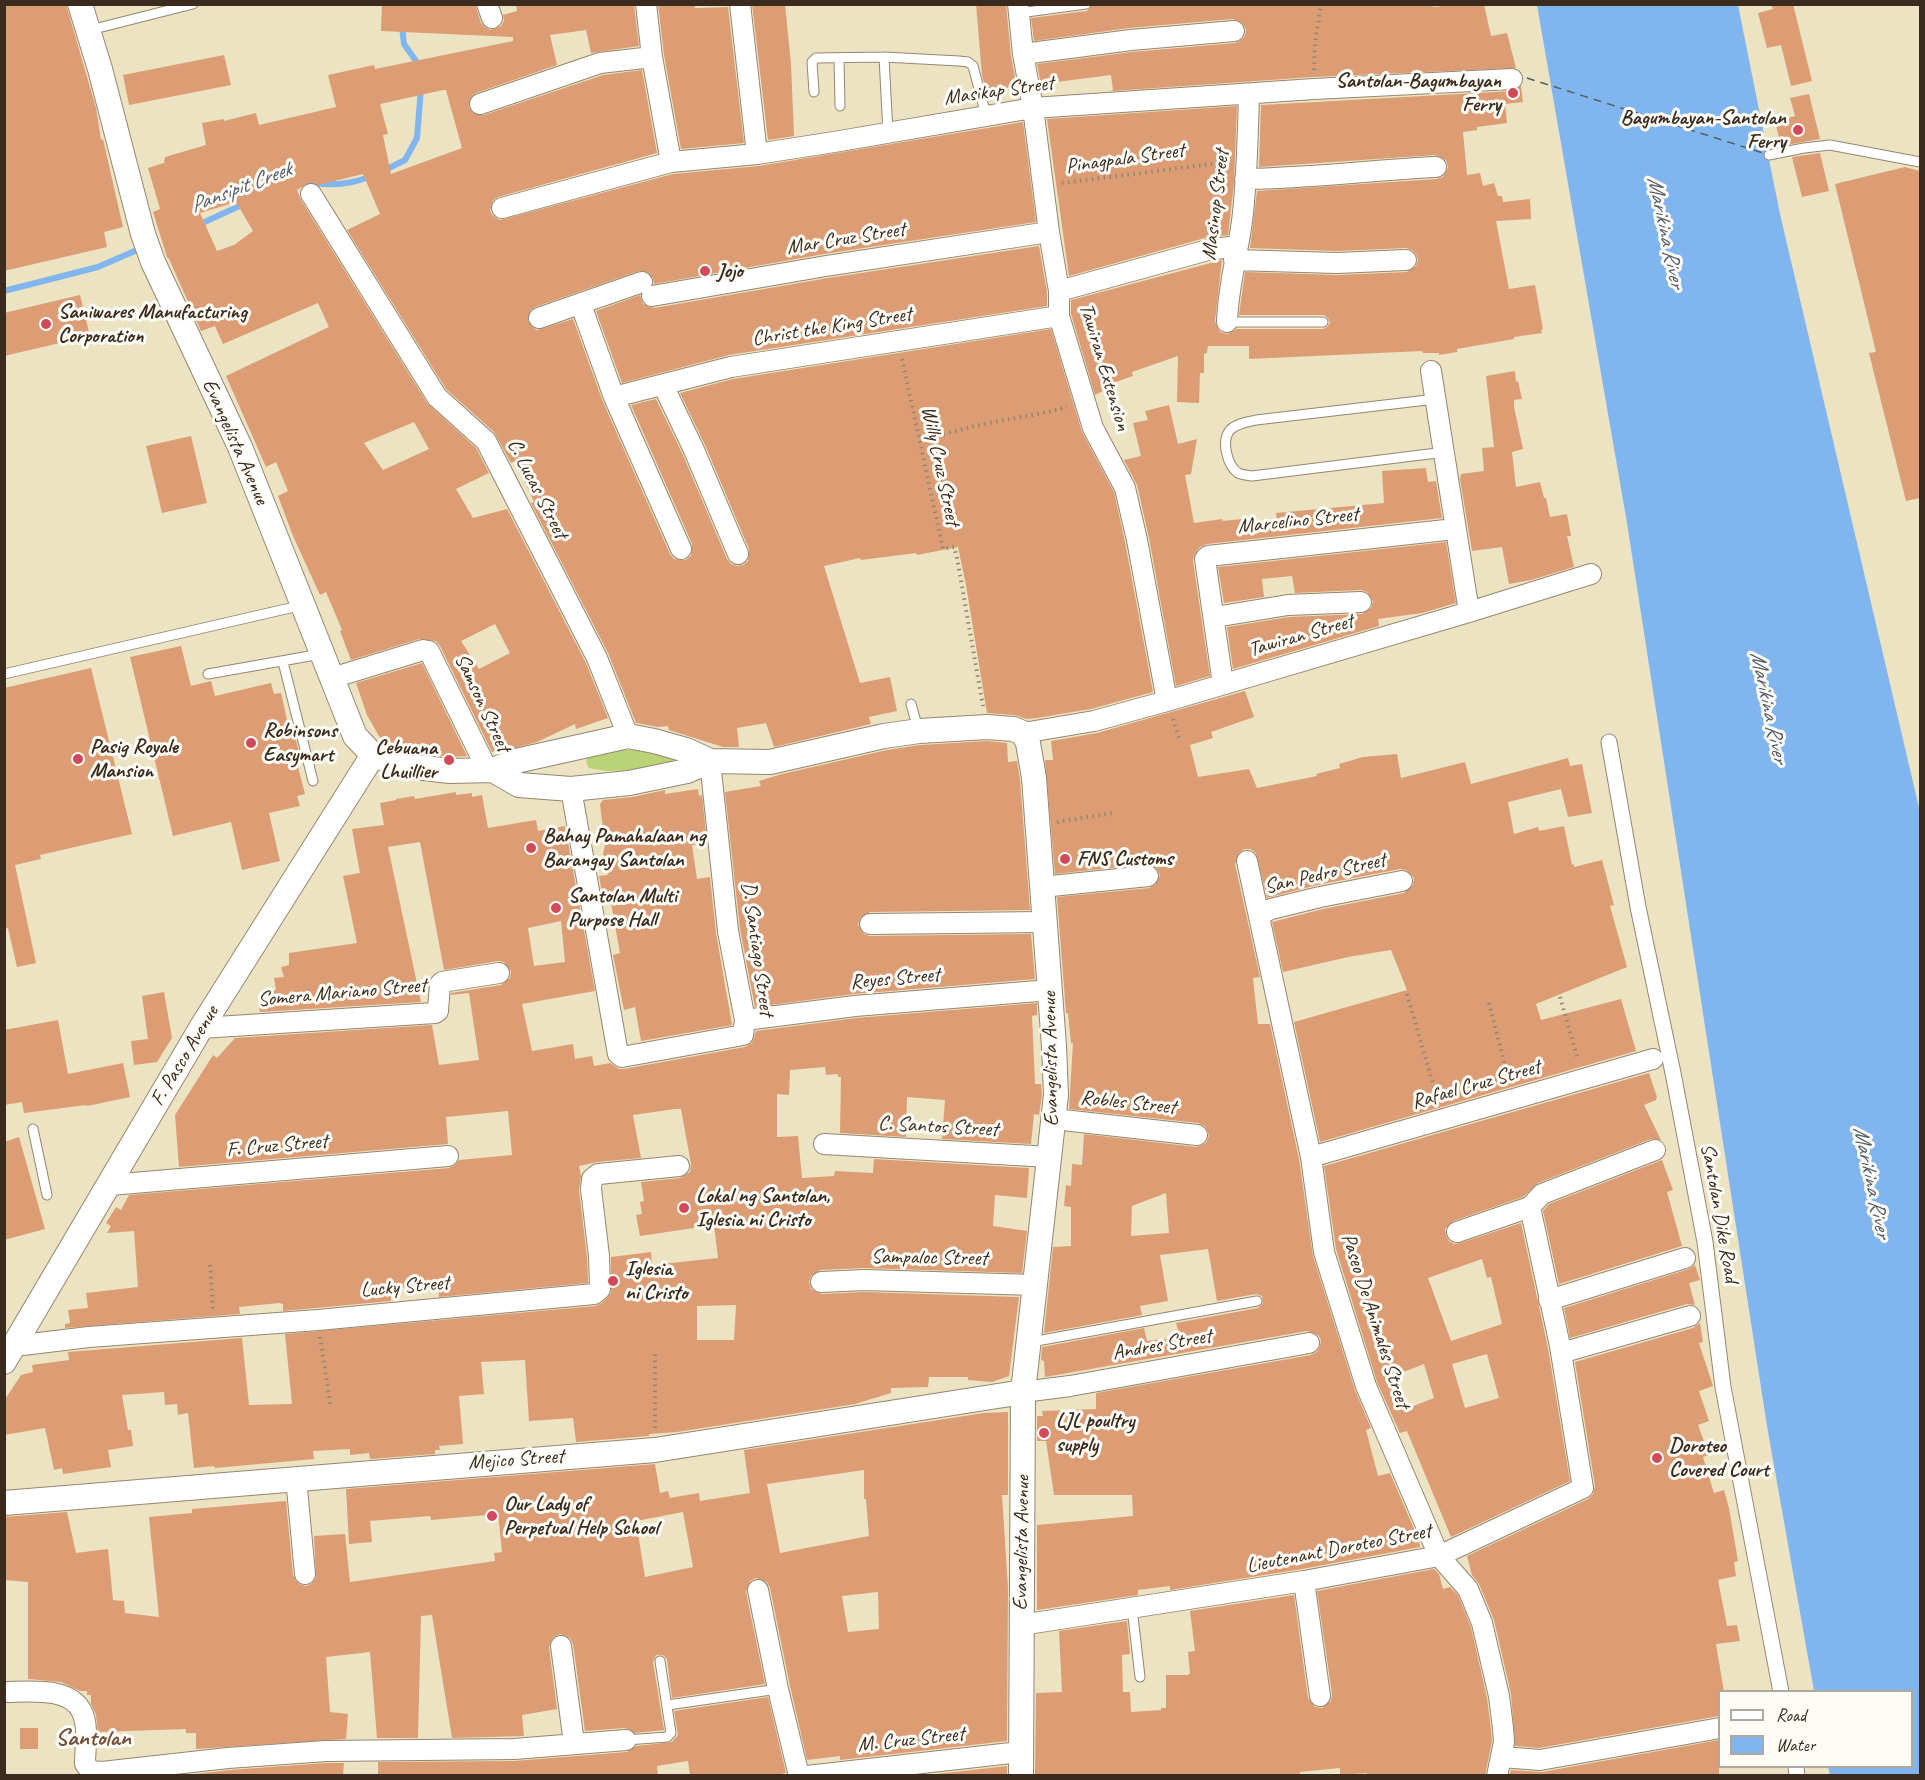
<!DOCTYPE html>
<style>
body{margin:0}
#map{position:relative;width:1925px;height:1780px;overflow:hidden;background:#ece3c3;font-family:Caveat,sans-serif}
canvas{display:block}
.frame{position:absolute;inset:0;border:6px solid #3b2a1e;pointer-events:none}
.legend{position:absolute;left:1718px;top:1690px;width:195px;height:78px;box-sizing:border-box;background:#fdfcf7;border:2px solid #afa8a0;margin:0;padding:8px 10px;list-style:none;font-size:18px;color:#3b2a1e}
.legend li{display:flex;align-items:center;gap:12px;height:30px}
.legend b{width:30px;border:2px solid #afa8a0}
</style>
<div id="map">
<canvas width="1925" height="1780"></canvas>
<div class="frame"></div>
<ul class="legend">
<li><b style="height:8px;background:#fff"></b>Road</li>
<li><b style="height:16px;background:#80b5ee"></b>Water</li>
</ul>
</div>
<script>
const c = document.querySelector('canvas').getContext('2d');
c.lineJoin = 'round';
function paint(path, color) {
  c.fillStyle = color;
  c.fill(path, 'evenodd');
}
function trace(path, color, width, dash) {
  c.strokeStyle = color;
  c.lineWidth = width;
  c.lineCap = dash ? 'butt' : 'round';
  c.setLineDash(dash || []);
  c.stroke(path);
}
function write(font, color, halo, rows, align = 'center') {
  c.font = font + ' Caveat,sans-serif';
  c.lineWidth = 6;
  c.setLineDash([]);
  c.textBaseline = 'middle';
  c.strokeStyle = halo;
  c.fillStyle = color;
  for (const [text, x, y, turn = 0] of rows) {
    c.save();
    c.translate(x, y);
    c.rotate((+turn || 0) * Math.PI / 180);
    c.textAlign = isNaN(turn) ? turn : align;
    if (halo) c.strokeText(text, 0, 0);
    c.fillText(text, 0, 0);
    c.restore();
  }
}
paint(new Path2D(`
 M619,750h34l20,9 -2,8 -7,3 -58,1 -17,-3 -3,-5 2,-7z`), '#bbd377');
paint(new Path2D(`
 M1537,5h201l42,209 140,598v963h-90l-2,-8 84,-1v-74l-98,-1 -47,-265 -140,-903z`), '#80b5ee');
trace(new Path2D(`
 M402,27l2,17 17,24
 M383,171l22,-11 12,-22 4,-51
 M302,181c24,5 47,5 69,-5
 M198,225l48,-22
 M4,291l94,-24 46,-20`), '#80b5ee', 6);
trace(new Path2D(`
 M1527,78l239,76`), '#535b67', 1.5, [8, 6]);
paint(new Path2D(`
 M4,4h62l30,104 5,32 2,-1 20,88 -19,5 3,15 -103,24z
 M382,4h93l6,19 4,4 5,3 11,-4 3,-5 -1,-6 14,-4 -1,-7 118,1 5,41 -48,7 -5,-23 -36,5 7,30 -81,28 -5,4 -2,10 4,6 11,2 119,-40 39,-5 15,83 -159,44 -5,3 -3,11 3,5 7,4 173,-46 86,-8 264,-44 13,100 -212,32 -170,30 -1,-6 -4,-5 -10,-2 -104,36 -5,4 -2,10 4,6 5,3 36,-11 30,83 67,152 4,5 11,1 6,-4 1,-12 -61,-139 25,-6 27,56 44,104 4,5 6,2 6,-1 5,-4 1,-12 -44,-104 -25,-52 53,-14 318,-50 31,103 32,60 11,50 28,150 -62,17 -54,9 -10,1 -13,-4 -27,-2 -21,-128 -8,-38 -41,8 -1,-2 -55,7 -1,-2 -36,8 36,117 30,-6 7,34 -28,6 2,7 -97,23 -8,-24 -29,5 2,19h-16l-54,-17 -1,-4 -10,1 -22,-4 -28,-70 -77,-150 3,-1 -19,-41 -4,2 -17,-31 -48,-43 -99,-159 33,-16 -17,-40 -45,11 -8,-3 -13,8 4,10 126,203 49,45 13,25 -33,16 17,29 34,-9 79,154 22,55 -32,11 -1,-5 -38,18 -41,11 -1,-2 -3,1 -52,-106 -4,-5 -17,-2 -68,21 -11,-29 2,-1 -16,-38 -6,3 -27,-59 -15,-40 10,-5 -12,-29 -10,5 -40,-91 103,-49 -11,-24 -95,41 -8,-18 -14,5 -32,-72 -2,-2 -14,-45 7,-3 -12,-41 16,-5 1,-6 41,-12 -4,-22 22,-4v2l32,-8 3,12 77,-18 -8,-32 46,-10 1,4 138,-28v-4l-132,-6zM443,90h3l16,58 -71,26 -8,-39 5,-1 -8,-30zM236,202l17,29 -19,14 -17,6 -17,-38zM414,422l15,27 -46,21 -19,-27zM495,624l15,29 -31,16 -18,-28z
 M658,4h36l1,4 33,-1 16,136 -63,6 -17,-94z
 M752,4h33l6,60 3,72 -26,4z
 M976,4h30l5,52 6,31 -31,3 -4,-15z
 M1093,4h316l30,3 -1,-3h46l7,32 16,-3 9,35 -203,9 -200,14 -2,-16 -70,9 -4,-20 95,-12 103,-9 6,-3 4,-4 1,-7 -3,-5 -10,-5 -104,9 -95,13 -3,-23 56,-7z
 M1771,4h22l19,77 -21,5 -10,-41 -14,3 -9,-35 15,-4z
 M224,55l7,30 -102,20 -6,-30z
 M1521,86l2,16 -18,2 2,19 -30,4v3l-14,2 4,43 13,-2 3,13 11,-3 4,13h4l1,6 27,-3 1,20 -35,2 13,68 26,-4 8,44 -2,1 1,3 -28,4v2l-57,10v3l-18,3v-2h-16l-1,-2 -173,8v-13h-41l-1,7 -3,1v19h-4l-1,30 -22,-1 1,-46 -46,16 1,4 -20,7 1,2 -19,10 -24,-81v-14l151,-40 -7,61 5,11 7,2 10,-5h86l4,-2 3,-4 -2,-5 -4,-3h-85l6,-43 93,3 69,-3 9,-6 2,-6 -2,-6 -4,-4 -6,-2 -69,3 -87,-3 7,-57 180,-12 6,-2 5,-10 -2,-7 -11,-5 -176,12 2,-62 252,-14z
 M1809,94l11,45 -39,7 -6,-25 20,-5 -5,-18z
 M1237,106l-3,77 -6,52 -23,3 -136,38 -22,-157z
 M1820,153l9,38 -27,6 -10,-40z
 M1905,167l15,4v327l-14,3 -37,-148 7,-1 -41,-168z
 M1039,246l8,46v14l-318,49 -107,28 -26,-72 44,-16 3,9 11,4 174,-30z
 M80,295l10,41 -86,20v-43z
 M1515,371l1,11 2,-1 4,18 -8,1v7l9,42 -11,3 4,35 24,-5 4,16h2l4,19 17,-3 4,22h-4l7,31 -43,13 -22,4 -7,-37 -30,4 -12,-72 1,-5 23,-3 -2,-23 12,-1 -8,-71z
 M1169,405l9,39 19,-5 -6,35 -6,1 9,48 28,-4v2l21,-2v7l34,-3 -1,-10 108,-10 -2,-32 44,-3 2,14 8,-1 6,37 -235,26 -7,3 -6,8 -1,6 17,115 -34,10 -27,-148 -12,-53 -13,-25 17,-4 -8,-33 15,-3 -3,-9z
 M191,436l16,67 -45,10 -16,-67z
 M1446,542l10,61 -34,10 -44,6 1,7 -146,43 -6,-42 62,-10 73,-3 9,-6 2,-7 -6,-9 -6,-2 -66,3 -3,-17 -30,3 2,18 -40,6 -6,-36z
 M181,646l10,40 20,-5 4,15 56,-13 3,11 7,-1 8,36 4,-1 5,20 2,10 -4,1 9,35 -8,2 3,10 -31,7 11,48 -38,9 -11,-48 -58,14 -43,-179z
 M422,663l45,93 -16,1 -41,-5 -3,-1 -5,-9 -8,5 -8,-3 -7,-8 -12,-21 -11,-32z
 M91,668l41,166 -92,21 1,4 -26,6 21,98 -19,4 -9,-39 -4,1v-241z
 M1245,691l9,26 -43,15 2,6 -23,7 8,32 51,-8 8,19 60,-12 -1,-2 24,-6 -1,-4 24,-7 34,-3 4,24 64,-16 6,22 97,-26 2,8 12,-2 10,49 -24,4 -7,-28 -53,13 6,32 24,-7 1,4 25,-5 8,39 2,-1v3l28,-7 12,45 -4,1 17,61 -91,37 5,16 80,-21 15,52 -316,91 -26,-120 113,-32 -16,-40 -43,7 -65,15 -11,-50 51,-13 81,-16 9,-8 1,-7 -8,-8 -6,-1 -83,16 -50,13 -11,-45 -6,-4h-6l-5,4 -4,11 25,113 -7,1 5,46h12l29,135 14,97 42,134 16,38 -5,2 12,46 12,-3 28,65 2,9 -118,22 -132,21v-4l-32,4v5l-101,15v-85l96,-9 -1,-21h-78l-8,-54h-9v-25h6l-1,-5 54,-2v-16l215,-38 6,-3 3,-6 1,-6 -3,-5 -11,-4 -262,46 -1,-16 -3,-1 1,-13 102,-19 3,13 33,-4 -4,-14 82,-15 5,-5 -1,-7 -6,-2 -39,7 -9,-52 -48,6 8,46 -28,5 2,9 -98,18 9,-86 18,-1v-39l-7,-1 2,-21 5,1 1,-22 10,1 2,-31 112,13 10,-4 3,-7 -4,-10 -7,-3 -129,-14 4,-66h-2l-3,-30h-2l-9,-116 92,-9 6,-3 5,-10 -3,-6 -10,-5 -92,10 -10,-114h8l-2,-19 46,-8zM1166,1193l3,40 -38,3 1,-30z
 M987,741l20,2 1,19 9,-1 3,19 10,130 -160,2 -10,6 -2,7 6,9 6,2 161,-2 4,45 -181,15 -99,13 -15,-78 -15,-137 36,-6 -2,-5 23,-7 105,-24 33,-5z
 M698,789l1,7 3,-1 5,48 -15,2 5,34 13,-2 6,56 16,92 -91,16 -6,-34 -11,3 -11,-55 7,-2 -10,-56 -7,2 -4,-23 9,-1 -5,-21 2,-8 -5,-42 3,-4 29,-3 33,-7v4z
 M456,792v3l16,-2v4l10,-2 6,33 48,-8 2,11 27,-5 30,165 -73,13 10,47 41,-7 2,15 17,-3 2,10 16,-3 9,6h5l121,-22 7,-4 4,-12 100,-13 181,-15v12l-5,1 3,68h6l1,11 -3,20 -5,-1 -3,30 -89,-5 3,-39 -38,-3 -1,40 -66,-4 1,-56h-3v-3l-12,1 -1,-8 -35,3 -1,25 -12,-1v43l21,-1 4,42 32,-2 1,-5 38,2 1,-14 155,9 -2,30 -32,-3 -2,31 34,5 -5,42 -159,-5 -43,2 -9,6 -2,6 2,7 11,5 42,-2 155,5 -10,79 -17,6 -24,-2v-3h-39l-1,10 -37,1v5l-36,11 -178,28 -28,2v2l-73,6 -3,-24 -44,3 -4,-61 -44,2 3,32 -25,2 4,48 -24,2 1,4h-5v4l-65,5 -1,-6 -19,2v-6l-37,2 1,8 -99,9 -1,-2 -20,2 -6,-55 -10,2 -1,-11 -12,1 -1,-13 -42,3 6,35h3l2,16 -25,4 3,17 -48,7 -1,-6 -8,2 -9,-42 -41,7v-34l17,-26 12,-3 -1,-7 37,-5 -1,-8 174,-14 7,67 43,-1 -7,-70 310,-28 7,-3 9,-10v-36l40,-5 1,13 66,-7 -4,-33 -74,11 -4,-21 6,-1 -2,-12 4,-1 -3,-19 39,-4 10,-6 1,-8 -10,-55h-6l-42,6 8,43 -44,4 -18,4 2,10 -2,14 8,67 1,26 -149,14 -1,-12 -43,3v2l-4,1v10l-108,10v-7l-4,-1 -40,4 1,7 -175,14v-4l5,-1 -2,-13 20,-2 -2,-15 52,-6 -4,-56 -27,2 4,-7 -5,-3 10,-16 5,3 8,-15 320,-27 6,-3 4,-5 53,-5 -4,-44 -62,6 2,27 -269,23 -4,-52 38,-60 4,3 18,-20 197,-13 7,40 40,-5 -10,-67 -18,2v-2l50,-8 9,-7 1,-7 -7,-9 -6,-1 -54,9 -24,-128 -32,5 33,155 -161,10 -1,-8 9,-1 -1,-12 9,-1 -2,-12 10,-1 -3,-10 8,-2v-12l68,-10 -14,-67 17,-3 -8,-44 32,-4 -4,-22 16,-3v-1l18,-3 1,3zM561,921l4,41 -31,4 -6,-38zM736,1305l-2,35h-37v-34z
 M164,992l8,46 -15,24 -23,3 -3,-24 17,-2 -6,-43z
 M58,1020l10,54 55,-11 7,34 -43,9 -1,-1 -62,8 -2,-11 -18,3v-75z
 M1649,1073l8,24 -1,3 -12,5 17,35 -10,-1 -113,44 -15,14 -70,24 -8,8 1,6 3,6 5,3 6,-1 61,-20 27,125 22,133 -119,56 -44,-106 -7,2 -23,-51 -41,-133 -12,-83zM1482,1259l5,19 4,-1 11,47 -51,17 -23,-63zM1487,1354l12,44 -34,10 -13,-44zM1424,1364l10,34 -28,11 -13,-33z
 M19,1137l26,92 -41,11v-98z
 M1662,1160l11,30 -6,2 15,54 -123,38 -16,-73 6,-7z
 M1695,1265l5,15 -11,3 6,22 -8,-1 -117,34 -6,-30 125,-39z
 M1700,1323l3,19 -4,1 14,43 -14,5 10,30 -11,4 11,30 -6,2 11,36 10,-3 5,18 9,53 -4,1 2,14 -18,4 9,46 10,-1 3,16 -24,3 8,48h-5v24l-180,32 -24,-2 -4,-52 -17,-74 -15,-36 -7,-9 -5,-19 121,-57 5,-5 2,-8 -20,-124 118,-34z
 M1008,1412v83h-6l6,93 -1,153 -167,19v-4l-33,4 -17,-74 -20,-98 -3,-6 -11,-4 -6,3 -4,11 19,92 -93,14 -5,-39 -4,-4h-7l-3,7 11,68 -29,3 -10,-5 -40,3 -12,-87 -3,-6 -10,-4 -7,3 -4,10 8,62 -35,6 2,21 -72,2 -20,-123 -11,1 -3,122h-41l-7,-86 -44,5 4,55 18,2 -2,25 -150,10v-16h-10v-4l-88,3 -2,-17 -5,-11v-9h-4v-4h-7l-19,-9 -33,-3v-97l-24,-2v-63l63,-5 9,41 32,-4 5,51 11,1 1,12 34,4 -10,-100 43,-4v-4l94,-8 7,74 3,6 5,4 6,1 5,-3 4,-5 -2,-42 31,-2 5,48 145,-21 -1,-8 8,-1 -4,-38 -67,6 -1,-4 -60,5 2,21 -23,2 -3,-55 309,-25 5,29 8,-2 2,7 29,-5 1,8 50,-8 -6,-43 240,-37zM864,1470v29h2l3,37 -89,17 -13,-69zM683,1512l10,55 -48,10 -9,-56zM878,1592l1,37 -31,3 -6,-36z
 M1434,1569l5,5 4,15 7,-2 8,8 13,32 16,71 4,31 1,12 -7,35h-118v-3l-27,2v-7l-40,4v4h-265l1,-83 26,-1 -3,-61 68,-10 3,33 -8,1 1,37h7l1,20 30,-2v-2h5v-33h22l2,-2 -2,-21 7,-1 -5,-40 104,-16 14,103 7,9 7,1 9,-7 1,-7 -15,-103z
 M768,1697l18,76 -16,3h-80l-2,-15 -31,5 1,10h-280v-14l136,-1 113,-9 9,-6 36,-4 6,-7 -4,-24z
 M20,1728h18v21h-18z
 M1719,1740v36h-210l2,-6 31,2z
 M326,1763h18l-1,13h-147v-2l33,-4z
 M1007,1766v10h-88z`), '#dc9d74');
const service = new Path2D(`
 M1019,13l67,-9
 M90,30l103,-26
 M884,57l4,76
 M839,58l1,48
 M814,92l-2,-30 4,-4 68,-1 75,4 9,1 5,4 13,49
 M1769,155l35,-7 26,-3 90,17
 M1227,322h96
 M1436,399l-180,21c-8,2 -19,3 -26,10 -9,11 -3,35 8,43 4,2 9,2 14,3l193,-24
 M283,662l30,119
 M4,674l299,-69
 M208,674l113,-20
 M911,704l7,25
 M33,1129l14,66
 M1031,1342l226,-41
 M1132,1608l8,69
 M668,1705l110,-16
 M626,1740l41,-3 4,-4 -11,-72`);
const pedestrian = new Path2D(`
 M1609,742l29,165 35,166 32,169 18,145 58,305
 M1796,1766l1,10`);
const minor = new Path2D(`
 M487,4l5,14
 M646,4l6,53 19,105
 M740,4l17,150
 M1018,4l5,50 10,54 16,124 10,59v25l34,112 32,60 12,52 30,161
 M1023,54l108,-14 103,-9
 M480,104l120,-41 52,-6
 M1245,179c64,-1 128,-9 191,-12
 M311,194l126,203 49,44 111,217 31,78
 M502,208l169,-46 86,-8 77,-12 199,-34 281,-19 198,-10
 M1234,260l103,3 69,-3
 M1059,291l149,-41 29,-4
 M652,296l174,-30 223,-34
 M581,305l33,92 67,152
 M539,318l103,-36
 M1227,322c1,-37 12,-72 16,-109 4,-39 5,-79 6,-119
 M1431,371l38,241
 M663,385l31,65 44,104
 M614,397l117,-30 328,-51
 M1215,617l73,-12 73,-3
 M332,678l91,-28 6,1 59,120
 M1223,684l-18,-125 3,-3 247,-27
 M1023,733l71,-12 73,-20 302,-89 122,-38
 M571,789l47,265 4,3 121,-22 2,-15 -17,-89 -18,-170
 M1247,861l64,296 13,95 42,134 73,170 29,33 14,34 17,73 4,32 1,14 -7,34
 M1042,887l106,-11
 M1259,915l12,-6 49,-12 82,-16
 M870,924l174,-2
 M745,1020l110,-14 195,-16
 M201,1028l234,-15 3,-2 2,-27 2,-2 57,-9
 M1054,1119l143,16
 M824,1144l226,13
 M1311,1157l342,-98
 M110,1185l338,-29
 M1457,1232l73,-25 12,-13 113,-44
 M821,1282l43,-2 172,5
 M1549,1300l136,-42
 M14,1346l75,-9 229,-17 276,-26 6,-5 -1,-33 -8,-67 1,-10 6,-5 11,-1 70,-7
 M1561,1353l129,-37
 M1023,1392l47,-6 239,-43
 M296,1478l9,96
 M1304,1581l16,115
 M758,1590l20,99 21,87
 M1021,1625l283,-44 135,-25 144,-68 -23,-142 -30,-139
 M561,1646l13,97
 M4,1692c24,0 66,-6 78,20 7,15 3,36 3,52l6,7 11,1 126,-14 98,-7 188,-2 112,-9
 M1502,1757l38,3 180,-32
 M807,1776l213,-24`);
const tertiary = new Path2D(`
 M80,4l20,65 43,165 10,28 87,185 115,289 18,19 34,11 43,5 43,-1 23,-9 112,-25 26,5 32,9 24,11
 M493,770l26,15 52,4 58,-6 58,-12 23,-10 60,1 114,-26 35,-5 68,-4 26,2 10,4 5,10 6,35 20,268 2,49 -33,297 -2,384
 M4,1362l197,-334 172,-273
 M4,1503l651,-53 368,-58`);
trace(service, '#948670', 11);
trace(pedestrian, '#948670', 17);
trace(minor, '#948670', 22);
trace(tertiary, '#948670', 26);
trace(new Path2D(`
 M1314,70l1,-27 6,-39
 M1062,183l165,-21
 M902,359l41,190 11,-2 3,11 26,148
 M920,439c22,-4 42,-10 64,-15 28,-6 56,-9 83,-17
 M1173,719l7,23
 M1057,822l57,-9
 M1407,994l31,107
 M1560,997l18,63
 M1489,1003l20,78
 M210,1265l3,44
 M320,1337l11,71
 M655,1428v-74`), '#948670', 4, [1.5, 4.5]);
trace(service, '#fff', 9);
trace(pedestrian, '#fff', 15);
trace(minor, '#fff', 20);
trace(tertiary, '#fff', 24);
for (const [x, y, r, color] of [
 [1513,93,6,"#d1495b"],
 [1798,130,6,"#d1495b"],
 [705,271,6,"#d1495b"],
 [46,324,6,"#d1495b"],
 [251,743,6,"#d1495b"],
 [78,759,6,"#d1495b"],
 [449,760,6,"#d1495b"],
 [531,848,6,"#d1495b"],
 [1065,859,6,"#d1495b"],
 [556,908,6,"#d1495b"],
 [684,1208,6,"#d1495b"],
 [613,1281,6,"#d1495b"],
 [1044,1433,6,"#d1495b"],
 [1657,1458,6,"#d1495b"],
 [492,1516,6,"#d1495b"]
]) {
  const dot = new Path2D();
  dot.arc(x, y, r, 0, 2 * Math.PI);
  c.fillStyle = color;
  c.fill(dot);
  trace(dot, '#fdfcf7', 2);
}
write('bold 21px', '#3b2a1e', '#fdfcf7', [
 ["Santolan-Bagumbayan",1501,81,"right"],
 ["Ferry",1501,105,"right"],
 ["Bagumbayan-Santolan",1786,118,"right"],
 ["Ferry",1786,142,"right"],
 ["Jojo",717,271],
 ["Saniwares Manufacturing",58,312],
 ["Corporation",58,336],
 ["Robinsons",263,731],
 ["Easymart",263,755],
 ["Pasig Royale",90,747],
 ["Mansion",90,771],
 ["Cebuana",437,748,"right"],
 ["Lhuillier",437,772,"right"],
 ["Bahay Pamahalaan ng",543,836],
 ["Barangay Santolan",543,860],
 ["FNS Customs",1077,859],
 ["Santolan Multi",568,896],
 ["Purpose Hall",568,920],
 ["Lokal ng Santolan,",696,1196],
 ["Iglesia ni Cristo",696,1220],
 ["Iglesia",625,1269],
 ["ni Cristo",625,1293],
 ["LJL poultry",1056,1421],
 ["supply",1056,1445],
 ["Doroteo",1669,1446],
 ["Covered Court",1669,1470],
 ["Our Lady of",504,1504],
 ["Perpetual Help School",504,1528]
], 'left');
write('21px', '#3b2a1e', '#fdfcf7', [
 ["Masikap Street",999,91,-8],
 ["Pinagpala Street",1125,159,-8],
 ["Masinop Street",1216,205,-83],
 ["Mar Cruz Street",846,239,-9],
 ["Christ the King Street",832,327,-9],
 ["Tawiran Extension",1104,367,73],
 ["Evangelista Avenue",235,442,66],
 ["Willy Cruz Street",940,466,78],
 ["C. Lucas Street",537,489,63],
 ["Marcelino Street",1298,521,-6],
 ["Tawiran Street",1301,636,-16],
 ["Samson Street",482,703,65],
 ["San Pedro Street",1325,874,-13],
 ["D. Santiago Street",757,949,82],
 ["Reyes Street",895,979,-5],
 ["Somera Mariano Street",342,993,-5],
 ["F. Pasco Avenue",185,1056,-59],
 ["Evangelista Avenue",1051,1059,-91],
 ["Rafael Cruz Street",1476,1085,-16],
 ["Robles Street",1128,1103,6],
 ["C. Santos Street",938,1127,3],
 ["F. Cruz Street",277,1146,-5],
 ["Santolan Dike Road",1719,1213,80],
 ["Sampaloc Street",929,1258,1],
 ["Lucky Street",405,1287,-5],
 ["Paseo De Animales Street",1375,1321,72],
 ["Andres Street",1162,1345,-10],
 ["Mejico Street",516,1460,-4],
 ["Evangelista Avenue",1022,1543,-89],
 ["Lieutenant Doroteo Street",1339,1549,-11],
 ["M. Cruz Street",911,1740,-6]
]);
write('italic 22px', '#535b67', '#fdfcf7', [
 ["Pansipit Creek",241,188,-21],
 ["Marikina River",1665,232,78],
 ["Marikina River",1768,707,78],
 ["Marikina River",1871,1182,78]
]);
write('bold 24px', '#73523c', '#fdfcf7', [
 ["Santolan",93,1739]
]);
</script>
